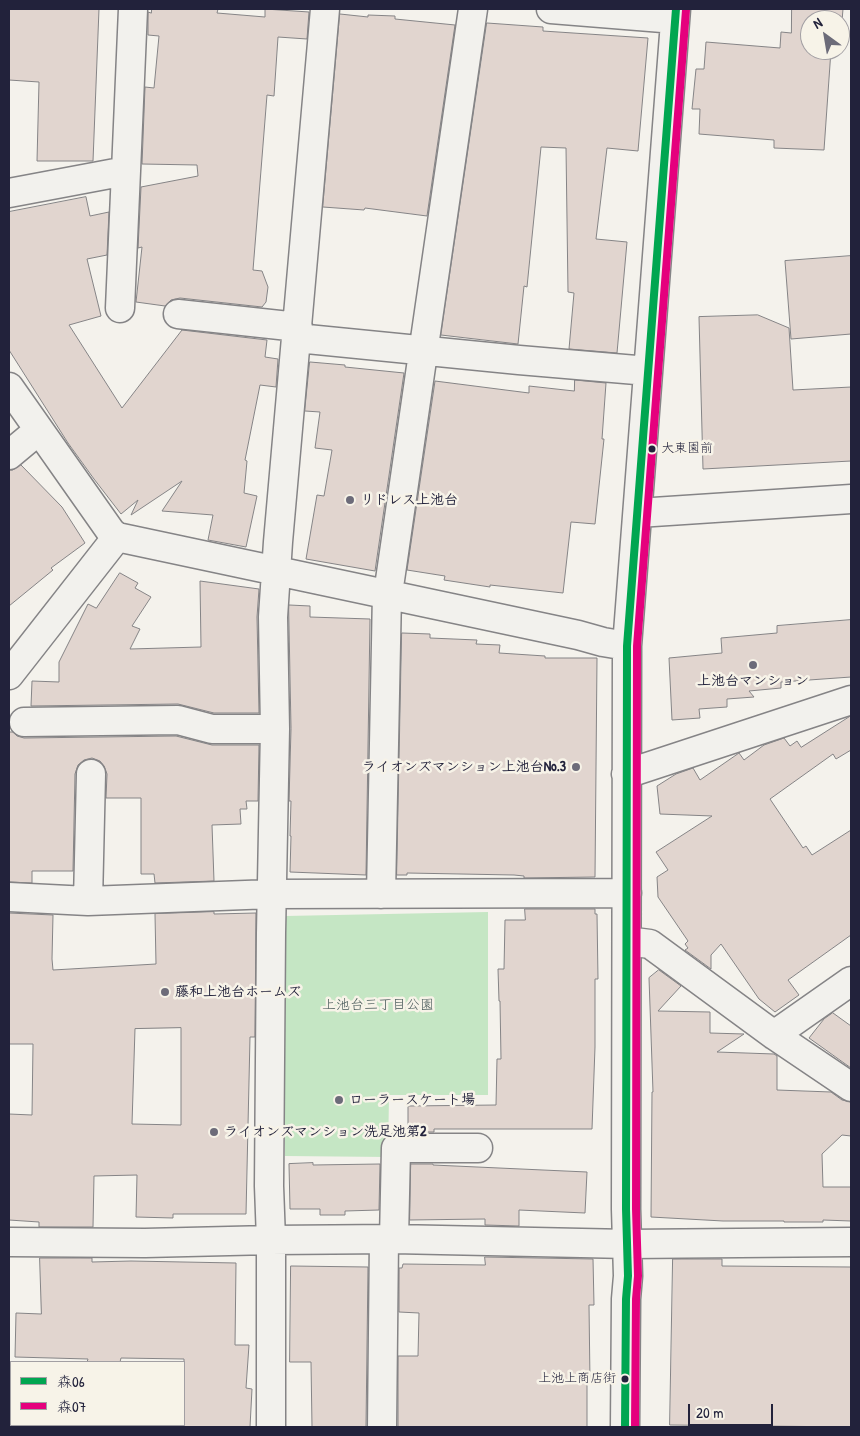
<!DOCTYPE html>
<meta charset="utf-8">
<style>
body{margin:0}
#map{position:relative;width:860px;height:1436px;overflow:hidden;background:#f4f2ec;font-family:"Patrick Hand","Klee One",sans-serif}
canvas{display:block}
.frame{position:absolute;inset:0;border:10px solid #22223b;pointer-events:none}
.legend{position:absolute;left:10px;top:1361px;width:175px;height:65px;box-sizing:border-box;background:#f7f3e8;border:1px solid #a29fa3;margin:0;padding:6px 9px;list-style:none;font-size:15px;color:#22223b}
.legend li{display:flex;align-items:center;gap:10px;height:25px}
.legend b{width:25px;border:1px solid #a29fa3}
.north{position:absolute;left:800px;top:10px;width:50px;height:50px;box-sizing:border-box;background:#f7f3e8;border:1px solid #a29fa3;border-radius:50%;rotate:328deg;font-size:14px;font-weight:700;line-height:20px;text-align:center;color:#22223b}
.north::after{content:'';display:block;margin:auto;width:18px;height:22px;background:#6c6b79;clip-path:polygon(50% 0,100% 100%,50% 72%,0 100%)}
.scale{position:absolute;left:688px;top:1404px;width:85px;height:22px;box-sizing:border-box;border:2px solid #22223b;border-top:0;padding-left:6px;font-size:15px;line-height:18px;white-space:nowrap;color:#22223b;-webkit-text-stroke:4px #f7f3e8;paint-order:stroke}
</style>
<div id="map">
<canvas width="860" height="1436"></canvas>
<div class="frame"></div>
<ul class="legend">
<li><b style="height:6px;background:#00a651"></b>森06</li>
<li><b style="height:6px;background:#e5007d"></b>森07</li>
</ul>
<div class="north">N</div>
<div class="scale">20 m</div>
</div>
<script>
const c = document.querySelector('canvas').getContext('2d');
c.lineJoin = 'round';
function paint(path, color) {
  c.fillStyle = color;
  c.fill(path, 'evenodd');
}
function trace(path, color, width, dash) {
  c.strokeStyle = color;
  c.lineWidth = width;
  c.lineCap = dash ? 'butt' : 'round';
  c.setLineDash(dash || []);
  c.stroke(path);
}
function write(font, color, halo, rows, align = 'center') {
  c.font = font + ' "Patrick Hand","Klee One",sans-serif';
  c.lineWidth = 5;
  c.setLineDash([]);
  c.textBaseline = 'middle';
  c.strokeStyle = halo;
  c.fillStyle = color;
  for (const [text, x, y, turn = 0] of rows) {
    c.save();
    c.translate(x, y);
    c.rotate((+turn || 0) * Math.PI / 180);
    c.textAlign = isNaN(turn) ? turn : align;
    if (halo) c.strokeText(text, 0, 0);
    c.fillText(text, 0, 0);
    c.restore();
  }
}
paint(new Path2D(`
 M488,912v183h-99l-1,62 -103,-1v-240z`), '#c5e6c4');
const building = new Path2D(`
 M9,9h90l-6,152h-56l2,-79 -30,-2z
 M152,9h66l-1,4 48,4v-8l44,3 -2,27 -29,-2 -4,59 -7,-1 -14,175 9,1 6,16 -2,15 -4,5 -82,-9 -9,2 -6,6 -29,-4 6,-55 -4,1 3,-61 57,-11 -1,-11 -55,-1 3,-77 9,1 5,-52 -11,-1v-23l3,1z
 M792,9h51l-2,24h-1v-13h-30v30h21l-7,100 -50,-2v-8l-75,-6 1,-25h-8l4,-40h8l2,-27 74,6 1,-16 10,1z
 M340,14l28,3v-2l27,1v3l60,6 -28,191 -62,-8 -1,2 -41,-3z
 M487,23l56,4v4l105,7 -10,113 -31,-3 -11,91 31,3 -10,111 -48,-4 5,-56 -6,-1 -2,-144 -25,-1 -14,140 -3,-1 -6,58 -77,-9z
 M86,197l4,19 19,-4 -2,43 -20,4 14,57 -32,9 53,83 60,-78 85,10 -2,17 13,2 -2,28 -16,-2 -15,75 2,1 -3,32 13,3 -11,51 -38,-7 5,-25 -51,-4 20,-30 -51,34 7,-15 -17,14 -27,-35 -26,-36 -59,-93v-138z
 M851,256v78l-60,5 -6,-78z
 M758,315l31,13 4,62 58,-3v74l-148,8 -4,-152z
 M310,362l35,3v2l59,6 -29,198 -69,-12 11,-64 7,1 8,-46 -17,-2 5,-36 -15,-1z
 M575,380l31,3 -4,56h2l-9,85 -24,-2 -8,71 -73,-8v2l-46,-7 1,-4 -38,-6 28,-189 94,12v-7l45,5z
 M21,465l41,42 23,36 -34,25 2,2 -44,36v-136h3z
 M120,573l18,10 -3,5 16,9 -19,29 8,3 -10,20 71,-2 -1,-66 59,8 -2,28 2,96h-45l-36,-9 -147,2 1,-25 27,1v-20l29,-58 8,4z
 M289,605l21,1v11l60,2 -4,256 -76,-3 1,-36h-1l1,-35h-2l2,-72z
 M851,620v57l-70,5v6l-32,3 5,6 -27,2v8l-28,2 1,9 -28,2 -3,-62 53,-5 -1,-15 56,-5v-7z
 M402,633l28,1v4l47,2 -1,4 24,1 -1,8 46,3v2h52l-2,219 -71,1v-2l-10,-1 -107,-2v2h-10z
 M851,716v34l-15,9 -3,-5 -63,45 33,49 3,-2 6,9 39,-25v105l-63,45 11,15 -24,17 -16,-13 -38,-55 -10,11v14l-26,-19 3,-2 -3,-4 3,-3 -30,-44 -1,-20 11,-7 -12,-18 56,-36 -52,-2 -3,-28 19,-12 17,-6 7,12 39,-27 5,7 20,-15 20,-7 6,8 7,-5 4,6z
 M9,732h4l4,4 7,2 152,-2 36,9h47l-1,56h-12l1,8h-7l1,15 -29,1 2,56 -59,2 -1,-9h-13v-76h-35l1,-24 -3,-8 -4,-5 -8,-3 -8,2 -6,5 -3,9 -2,97h-41v12l-23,-1z
 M525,909h70v5h2l1,65h-3v68l-3,82h-158v3h-25l-1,-7v-19l88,-1 1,-46h4l-1,-58h-1l-1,-32h6l1,-49h20z
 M214,912v2l42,-1 -1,124h-5l-4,177h-73v4l-37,-1 1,-42 -43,1 -1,51h-54v-5l-30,-2v-106l23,1 1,-71h-24v-131l44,2 -1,44 1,11 103,-6 -1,-50zM181,1028v97l-49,-1 3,-95z
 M659,970l22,16 -23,25 52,1v21l34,1 -27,18 57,2 3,2v34l54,2 11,8 9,2v34l-9,-1 -20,19 1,33h28v34l-28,-1v2h-39v-1h-61l-72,-4 1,-125h1l-4,-114z
 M833,1013l18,13v42l-42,-30 15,-19z
 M313,1163v2l67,-1 -1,46 -34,1v4h-25v-6h-30l-1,-45z
 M411,1164h22v1l154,7 -2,41 -66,-3v16l-34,-1v-6l-75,1z
 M485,1257l108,2 1,46h-5l1,77h-3v45h-189v-71h20l1,-43 -20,-1v-44h3l1,-4 82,1z
 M40,1258h52v4l39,-1 105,2 -1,82h14l-3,43 6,1 -2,38h-66v-68l-63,-1 -1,4h-33l1,-3 -73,-2 1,-44 25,1z
 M673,1259h49v7l129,1v160l-181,-2z
 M291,1266l77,1 -2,160h-54l-1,-65h-21z`);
paint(building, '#e1d5cf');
trace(building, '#858486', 1);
const minor = new Path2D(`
 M551,9l124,10
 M9,193l117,-22 7,-162
 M120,308l6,-137
 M178,314l120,13
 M297,338l222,22 129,11
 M9,387l102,145 6,5c154,32 308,64 461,98l25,7 24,4
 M9,455l30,-25
 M638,513l213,-14
 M9,675l108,-138
 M24,722l154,-2 34,9h63
 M626,774l225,-74
 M381,894l6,-301 3,-13 83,-571
 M9,897l79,4 184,-7 355,-1
 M88,901l3,-127
 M627,941l23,3 124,91 77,52
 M774,1035l77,-54
 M394,1239l2,-91h82
 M9,1242l136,1 126,-3 -2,-54 2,-253 4,-204 -2,-112 5,-75 47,-533
 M95,1425v2
 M271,1427v-187l123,-1 234,5 223,-2
 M382,1427l2,-188
 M625,1427l1,-128 2,-23 -2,-67 1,-563 49,-637`);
trace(minor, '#858486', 31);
trace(minor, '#f2f1ed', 28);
trace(new Path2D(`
 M625,1427l1,-128 2,-23 -2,-67 1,-563 49,-637`), '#00a651', 8);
trace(new Path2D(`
 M635,1427l1,-128 2,-23 -2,-67 1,-563 49,-636`), '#e5007d', 8);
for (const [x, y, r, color] of [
 [652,449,4.5,"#22223b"],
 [350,500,5,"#6c6b79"],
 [753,665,5,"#6c6b79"],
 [576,767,5,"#6c6b79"],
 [165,992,5,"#6c6b79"],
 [339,1100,5,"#6c6b79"],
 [214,1132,5,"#6c6b79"],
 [625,1379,4.5,"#22223b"]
]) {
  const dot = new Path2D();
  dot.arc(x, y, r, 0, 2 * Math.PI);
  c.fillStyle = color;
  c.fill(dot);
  trace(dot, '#f7f3e8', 2);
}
write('13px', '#22223b', '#f7f3e8', [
 ["大東園前",661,449],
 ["上池上商店街",616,1379,"right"]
], 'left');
write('bold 14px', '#22223b', '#f7f3e8', [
 ["リドレス上池台",360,500],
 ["上池台マンション",753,681,"center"],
 ["ライオンズマンション上池台No.3",566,767,"right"],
 ["藤和上池台ホームズ",175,992],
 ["ローラースケート場",349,1100],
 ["ライオンズマンション洗足池第2",224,1132]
], 'left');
write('14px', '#485a5a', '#f7f3e8', [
 ["上池台三丁目公園",378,1005]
]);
</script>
